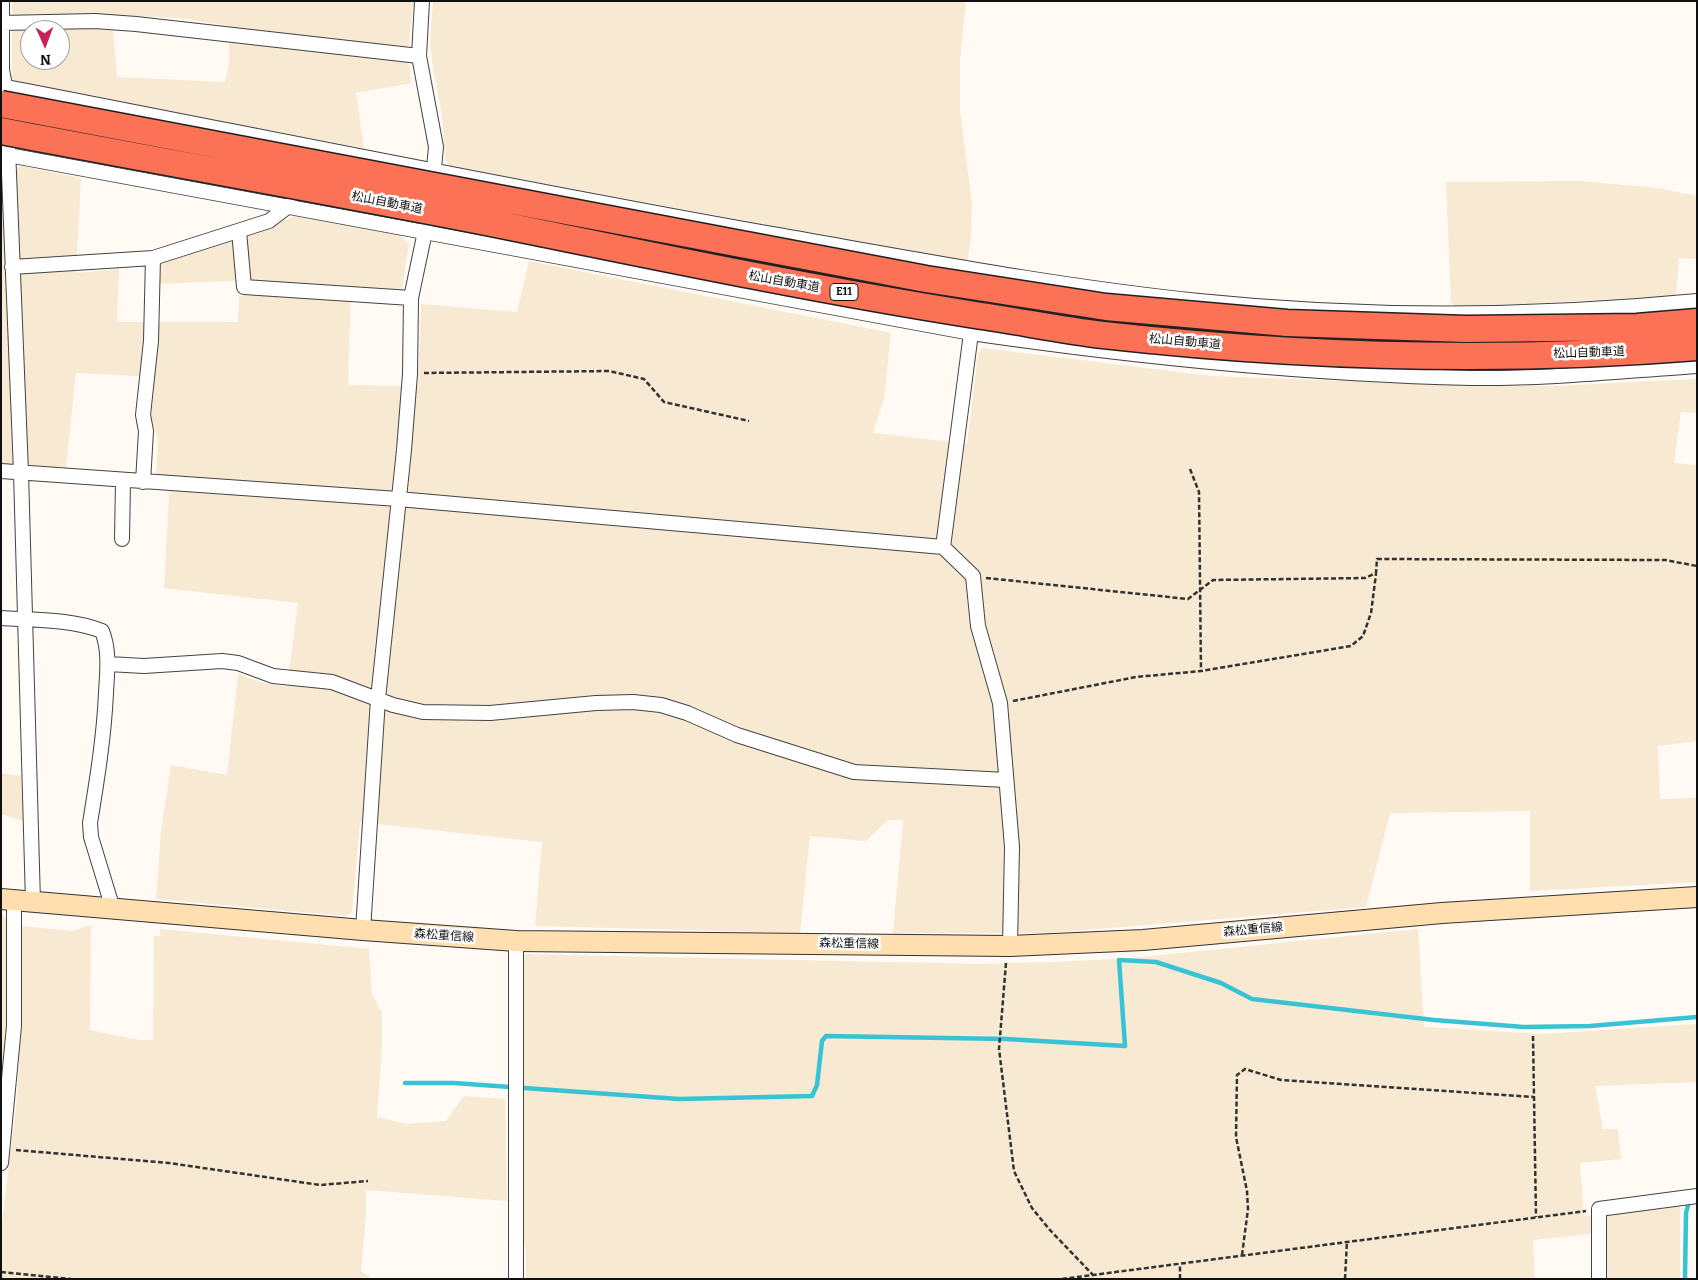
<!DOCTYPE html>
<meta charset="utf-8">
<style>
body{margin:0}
#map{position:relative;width:1698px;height:1280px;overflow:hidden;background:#fffaf4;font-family:Bitter,serif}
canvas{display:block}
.frame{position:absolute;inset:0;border:2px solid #101010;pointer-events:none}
.north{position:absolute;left:20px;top:20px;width:50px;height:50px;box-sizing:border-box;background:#fff;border:1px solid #9f9f9f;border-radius:50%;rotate:178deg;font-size:14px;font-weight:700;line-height:20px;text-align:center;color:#101010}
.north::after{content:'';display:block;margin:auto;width:18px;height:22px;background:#c92058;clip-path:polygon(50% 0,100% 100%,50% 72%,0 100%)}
</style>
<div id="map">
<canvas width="1698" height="1280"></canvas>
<div class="frame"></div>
<div class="north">N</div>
</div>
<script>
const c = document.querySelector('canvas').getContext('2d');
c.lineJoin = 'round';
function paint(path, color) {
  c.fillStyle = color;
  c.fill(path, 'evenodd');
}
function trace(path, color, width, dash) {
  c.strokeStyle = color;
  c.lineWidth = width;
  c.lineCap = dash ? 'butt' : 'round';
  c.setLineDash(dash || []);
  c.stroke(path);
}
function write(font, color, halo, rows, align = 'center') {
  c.font = font + ' Bitter,"Noto Sans JP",serif';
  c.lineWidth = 5;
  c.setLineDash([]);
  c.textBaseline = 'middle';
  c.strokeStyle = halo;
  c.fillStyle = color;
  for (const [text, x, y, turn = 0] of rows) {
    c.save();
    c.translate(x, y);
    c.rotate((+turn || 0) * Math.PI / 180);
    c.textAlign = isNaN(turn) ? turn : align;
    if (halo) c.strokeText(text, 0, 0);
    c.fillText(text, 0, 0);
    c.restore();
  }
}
paint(new Path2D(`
 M12,1h401l-5,55 3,27 -55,10 8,55 -348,-65 -4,-6zM112,15l68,3 49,8v38l-4,18 -108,-5zM30,30h30v30h-30z
 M433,1h533l-6,59v50l12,94 -1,35 -4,23 -517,-96 -5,-7 -3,-45 -9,-45 -3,-26z
 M21,166l60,12 -5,95 43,-4 -2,53h121l1,-26 13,-1 -3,-15 -90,4 3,-24 85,-24 50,-21 102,20 10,9 -7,47 -51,-2 -3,96 70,1 3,-82 96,8 12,-51 362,72 -7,66 -11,34 94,11 11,-90 4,-6 229,28 211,8 131,2 144,-7v34l-16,-1 -7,51 23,2v276l-39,5 2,53 37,-1v84l-167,9v-80l-140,2 -24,94 -317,26h-156l10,-113h-15l-22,21 -56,-5 -10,97 -265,-7 7,-84 -182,-20 -8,90 -6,4 -190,-17 5,-68 10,-66 56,10 11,-101 25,9 24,4 11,-84 -134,-15 6,-111 -14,-1 2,-37 -7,-21 4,-41 -79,-4 -10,95 -65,-5v-284z
 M1578,181l80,7 39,8v63l-18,-1 -3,38 -218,11 -7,-4 -5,-121z
 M1,773l20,3 2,45 -22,-7z
 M1,913l7,7 -1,101 -6,71z
 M91,925l-1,105 49,10h14l1,-104h6v-7l209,20 3,45 10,19v34l-5,70 30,7 39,-3 18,-25 41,3 2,102 -141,-11v26l-5,55 12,8h-372v-48l16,-133 4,-76v-96l51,5z
 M1418,929l6,98 118,7 155,-10v58l-102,4 8,43h15l3,30 -41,4 4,53 8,-1 -1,19 -58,6 2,39h-1009v-28l-4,-15 -1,-282 458,10 76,-2 76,-4z
 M1680,1205v74h-75v-65z`), '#f7e9d2');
trace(new Path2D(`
 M405,1083h49l225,16 133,-3 5,-11 5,-44 4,-5 180,3 119,7 -6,-86 37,2 65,21 31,16 182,21 90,7 66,-1 107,-9
 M1685,1279l1,-66 4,-15`), '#38c3d5', 4.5);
const street = new Path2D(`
 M2,1v69l5,25
 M422,1l-3,55 17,91 -3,32
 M1,23l94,-2 41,3 283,32
 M7,87c253,49 506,101 759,146 144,25 288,53 433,68 165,17 333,16 498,0
 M8,149l13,323 12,430
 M1,158l7,-3 963,178c166,24 333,41 500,45 75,1 151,-7 226,-12
 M239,231l5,56 167,11
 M12,267l141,-9 116,-37 21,-16
 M1,471l397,28 545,48 30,29 5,50 22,77 12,144 -2,99
 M143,482l3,-51 -3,-16 8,-74 2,-83
 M122,539l1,-58
 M943,547l28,-214
 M1,618c34,2 70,1 101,13 8,20 5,41 4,62 -2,44 -9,87 -16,130l1,14 22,72
 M108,664l36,2 78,-5 16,2 35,13 59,6 61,23 30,7 67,1 106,-10 37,-1 28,3 26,8 50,22 117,37 152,8
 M363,930l15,-231 26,-249 6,-76 1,-76 16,-76
 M516,941v338
 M1,1163l13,-137v-125
 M1599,1279v-70l98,-13`);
const secondary = new Path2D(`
 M1,899l362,31 153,11 494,5 133,-6 299,-27 255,-16`);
trace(street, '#434343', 16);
trace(secondary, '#323232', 22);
trace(new Path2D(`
 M424,373l185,-2 35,8 20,23 85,19
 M1190,469l9,23 2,179
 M986,578l202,21 25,-19 152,-2 11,-5 1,-14 288,1 32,6
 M1013,701l123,-24 65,-6 150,-25 12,-10 8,-23 5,-39
 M1006,963l-7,86 15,122 18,37 17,21 44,46
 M1533,1036l3,181
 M16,1150l153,13 151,22 48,-4
 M1242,1255l6,-46 -1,-18 -11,-54 1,-62 8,-6 36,11 253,17
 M1,1272l70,7
 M1062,1279l524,-68
 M1180,1279v-14
 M1345,1279l2,-38`), '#323232', 2.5, [5, 2.5]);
trace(street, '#fff', 14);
trace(secondary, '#ffdfaf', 20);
const highwayBridge = new Path2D(`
 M1,104l925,175 180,28 181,16 179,6 171,-2 60,-5
 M1,131c167,32 334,61 500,94 158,32 315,65 474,90 43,6 85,15 128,20 197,22 396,28 594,12`);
trace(highwayBridge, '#212121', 29, []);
trace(highwayBridge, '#fb7256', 26);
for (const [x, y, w] of [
 [844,292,28]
]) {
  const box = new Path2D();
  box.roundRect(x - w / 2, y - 8.5, w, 17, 4);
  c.fillStyle = '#fff';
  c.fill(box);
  trace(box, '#101010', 1);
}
write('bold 11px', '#101010', null, [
 ["E11",844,292]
]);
write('12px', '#101010', '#fff', [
 ["松山自動車道",387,203,11],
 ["松山自動車道",784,282,10],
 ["松山自動車道",1185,342,5],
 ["松山自動車道",1589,353,-2],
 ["森松重信線",1253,930,-5],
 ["森松重信線",444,936,4],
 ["森松重信線",849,944,1]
]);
</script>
